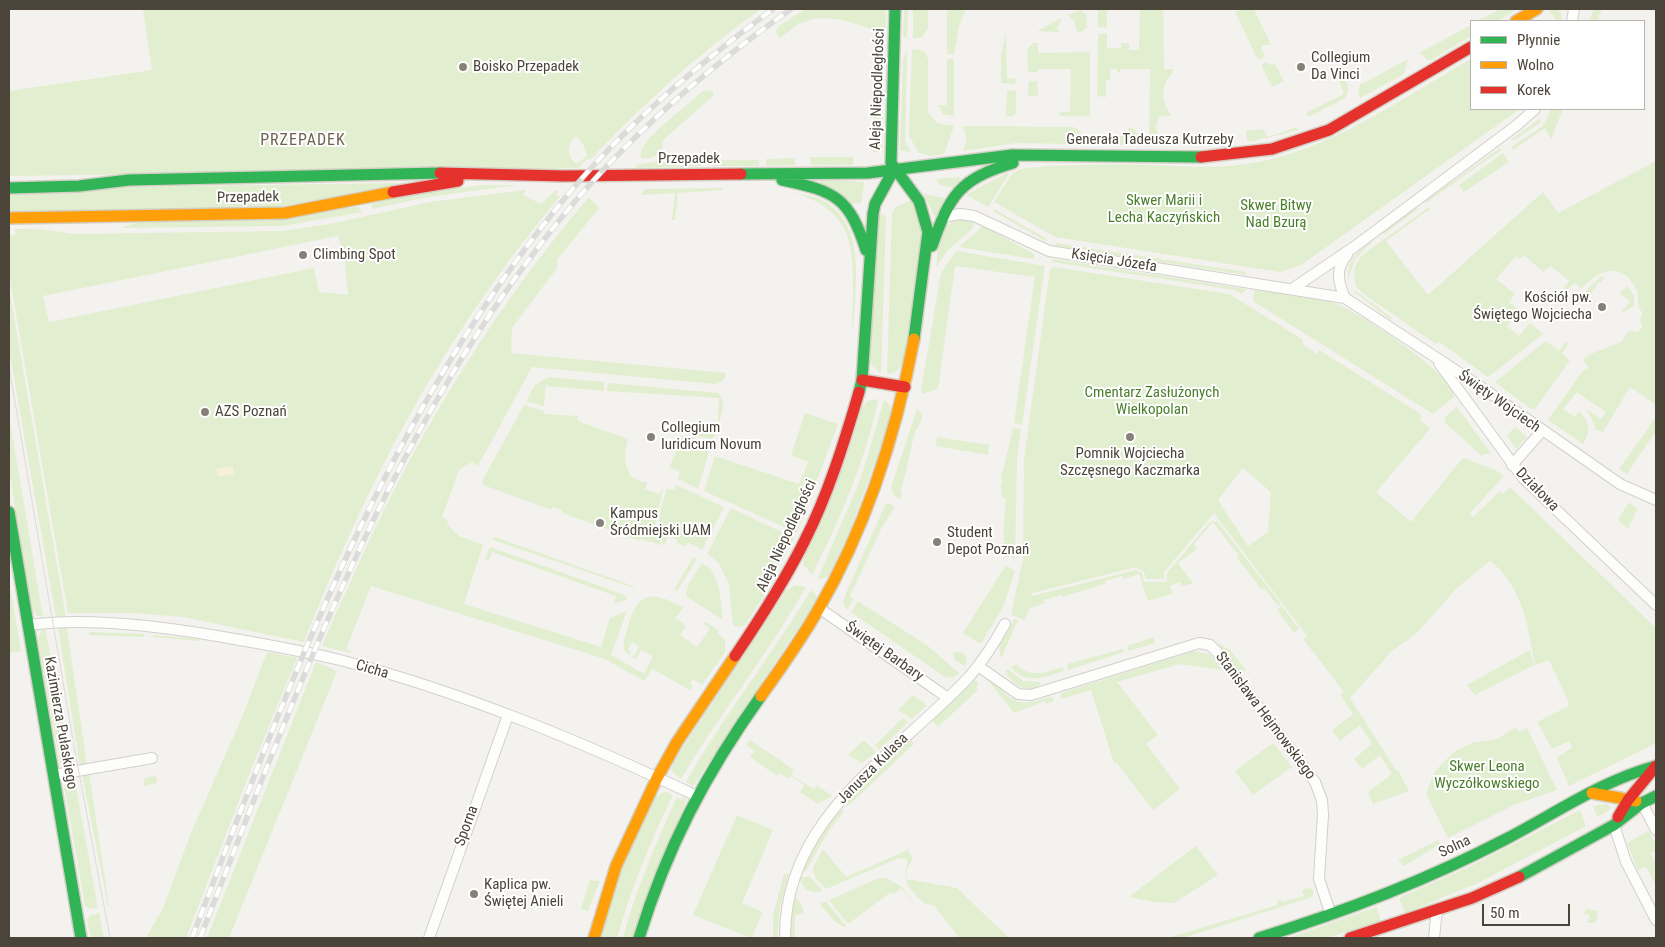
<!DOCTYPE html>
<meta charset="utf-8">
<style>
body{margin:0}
#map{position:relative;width:1665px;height:947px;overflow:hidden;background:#f4f2ee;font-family:"Roboto Condensed",sans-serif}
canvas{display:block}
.frame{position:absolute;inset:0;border:10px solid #4b4439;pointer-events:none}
.legend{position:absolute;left:1470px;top:20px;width:175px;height:90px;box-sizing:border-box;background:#fff;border:1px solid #b7b4b0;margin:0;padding:6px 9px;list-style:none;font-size:15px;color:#4b4439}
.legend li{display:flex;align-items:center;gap:10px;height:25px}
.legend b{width:25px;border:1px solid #b7b4b0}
.scale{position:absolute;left:1482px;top:904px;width:88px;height:22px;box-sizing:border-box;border:2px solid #4b4439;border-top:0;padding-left:6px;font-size:15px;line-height:18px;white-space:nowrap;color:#4b4439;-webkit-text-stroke:4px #fff;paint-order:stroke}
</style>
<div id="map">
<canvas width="1665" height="947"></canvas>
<div class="frame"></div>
<ul class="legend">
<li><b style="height:6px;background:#30b455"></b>Płynnie</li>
<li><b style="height:6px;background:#ff9f0a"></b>Wolno</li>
<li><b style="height:6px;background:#e5322d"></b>Korek</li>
</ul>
<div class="scale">50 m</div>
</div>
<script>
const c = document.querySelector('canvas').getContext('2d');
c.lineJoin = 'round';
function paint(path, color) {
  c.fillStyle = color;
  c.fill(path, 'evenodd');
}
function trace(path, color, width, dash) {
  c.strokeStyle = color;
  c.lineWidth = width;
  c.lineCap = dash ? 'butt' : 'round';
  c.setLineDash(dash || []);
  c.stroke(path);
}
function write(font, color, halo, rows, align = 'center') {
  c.font = font + ' "Roboto Condensed",sans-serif';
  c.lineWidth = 4;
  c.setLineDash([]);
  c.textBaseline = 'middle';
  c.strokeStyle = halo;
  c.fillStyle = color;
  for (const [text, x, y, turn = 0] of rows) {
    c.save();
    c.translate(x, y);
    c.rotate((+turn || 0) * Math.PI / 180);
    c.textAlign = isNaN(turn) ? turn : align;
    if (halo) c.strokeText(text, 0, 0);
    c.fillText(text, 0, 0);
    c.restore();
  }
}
paint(new Path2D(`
 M143,9h618c-62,44 -118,95 -171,151l-3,-1 -9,9 -569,8v-85l143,-21zM576,136l7,8 4,12 -11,8c-10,-9 -10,-19 0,-28z
 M805,9h81l-1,46h-11v-25c-23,-8 -48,-18 -73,-7 -8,3 -13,11 -22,15l-3,-6 2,-5z
 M904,9h4l-1,29 -4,-2z
 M913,9h15v20l-7,9h-8z
 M947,9h19l-7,17 -5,28h-7z
 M1098,9h12l-3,2v17l-9,-1z
 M1140,9h23l1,60h9c0,6 -3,6 -6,11 -7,12 -4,26 5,36h-13c-3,14 -5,9 1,22l-2,7h-9l1,-76h-29l-1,3h-3v-3h-10l3,1v10h-4v17l-9,-1 1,-62 9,-1v15h14v-5h8v7h10z
 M1242,9h12l17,36h-9l-1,3 4,8 -7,4 -23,-48z
 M1501,9h17l-21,12h-20z
 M1556,9l5,4 1,8h-5l-8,-10z
 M1594,9h8l-5,12h-8z
 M1080,10l6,4 1,13 -4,4 -6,1 -3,-11 -6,-6z
 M1062,18l-5,10 3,4 -23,-1z
 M1471,25v11l-40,24h-3l-9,-7z
 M1006,33l1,45 9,1 -1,5 -14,-1v-28z
 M1033,43h5v10l52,-1v64h-30l-1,-4h11l1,-43h-33l-1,3h-9l-1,-23z
 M919,49l7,4 2,7v53l9,10 17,3 -10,28 -13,2 -12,-3 -10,-17 3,-86z
 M907,52l-2,89 6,11 -11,-2 3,-92z
 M947,59h7v57l-11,-2 -5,-9h9z
 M1408,59l-4,15 -44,24 -2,-4 2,-11 2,1z
 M1471,59v50h49l-219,156 -21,7 -225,-35 -61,-35 19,-29 7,-4c43,-5 85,-5 128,-4 33,1 66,4 99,-1 83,-13 152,-64 224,-105z
 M874,60l10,1 -2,90 -9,2z
 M1267,62l3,3 5,-1 9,17 -12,6 -11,-22z
 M1340,71c5,9 13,19 4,28l-36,18 -2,-4 38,-19 -8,-21z
 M1029,81h8l1,15h-10z
 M709,90l4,2v4l-51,45 1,6c-5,9 -12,13 -22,11 -5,-18 47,-51 60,-66z
 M1007,90l9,1v22l-3,3h-7z
 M1551,109h12l-12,30 -6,-11 -32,22 -2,-3 32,-21z
 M1539,119l2,3 -28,19 -1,-2z
 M963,126l110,1 6,3 4,6h45v-9l7,2 4,9 -3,7 -120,-2 -53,8 4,-12z
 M1297,127l1,3 -48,12 -3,-2 -1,-9 17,-2 5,8z
 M1229,132l1,9 -2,4 -55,-1v-4h53z
 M1500,148l1,2 -75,53 -1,-2z
 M1503,153l6,9 -45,30 -5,-7z
 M701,157v9l-64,2 -1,-3 41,-7z
 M810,157h43v8h-42z
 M795,158v7l-29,1v-7z
 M712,160h47v6h-47z
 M1656,161v244l-26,-18 -27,45 -7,-2 -4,-11 -7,-11 16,11 5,-7 -29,-20 -14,17 12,8 4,-6c11,11 12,21 4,33l-35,-24 34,-48 7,-4 -6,-8 5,-5 33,-13 8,-11 9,1 4,-5 -2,-7 2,-7c0,-2 -3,-4 -3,-6 -2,-5 0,-11 -2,-16 -14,-31 -38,-22 -56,-2l-7,-6 -11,11 -2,-2 8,-11 -18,-15 -8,6 -19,-17 -4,4 -4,-3 -20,23 19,15 -6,8 11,9 -13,15 12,10 11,-13 13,11 -55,43 -50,-36 -2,3 -74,-51 -6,-7 -2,-9 1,-10 6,-11 68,-49 1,2 -44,32 42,54 115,-103 15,21z
 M1007,173l2,1 -21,33 -22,-12z
 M959,177l2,2 -8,9 -13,-3 -4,-6z
 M821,179l43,3 -3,21 -10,1 -31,-22z
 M399,183l-22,7 -101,17 -267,5v-18l108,-7z
 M483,185h34l-89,12 -56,12 -1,-5 41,-10z
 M722,188l1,2 -45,3 -3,27h-3l3,-27 -33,2 2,-6z
 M526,190l-3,5 18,9 14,-13h3l-2,5 5,-1c-116,138 -191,281 -257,447l-121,-25 -50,-4h-65l-59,-340v-37l6,-1v-6h23l37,5 208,-3 47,-7 100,-22zM338,236l7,26 3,33 -29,-3 -5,-24 -265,54 -6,-26z
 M794,192c11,3 24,5 33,11 40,26 28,88 26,127 -2,-9 0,-23 0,-34 1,-55 -2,-84 -59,-104z
 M924,194l22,4 -11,19 -1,-1z
 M589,197l10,11 -42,52v8l-45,60 -1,25 215,20c-1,7 -5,10 -11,11l-183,-17 -54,99 -6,-4 -13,8 -17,47 6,3 -1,4 12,12 24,9 -19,59 137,43 9,-29 17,-7 -16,44 33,19 9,-18 -12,-6 -5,9 -5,-3 4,-1 4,-9 -7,-4 -4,8 3,3 -2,2 -5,-5c-2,-9 3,-19 5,-27 11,-36 26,-29 55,-16l-9,11 11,8 -6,9 17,12 13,-18 -6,-5 2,-2 13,9 -2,2 8,7v12l-23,33 -9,-6 -3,4 3,3 -3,4 -38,-21 -8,12 -39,-22 -234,-73 -25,63 6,2 -2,2 -28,-7c11,-28 25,-56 37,-83 60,-132 136,-256 230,-366z
 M911,200l10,27 -2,28 -16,109 -9,9 -7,1 5,-161 4,-6z
 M359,207l3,5 -79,14 -163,2 16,-5z
 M1417,207l1,2 -34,25 -2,-2z
 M994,209l53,30v3l-54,-31z
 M882,214l4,3 -5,156 -10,-8 -1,-7 6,-142z
 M960,218l14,4 -1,6 -26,23 -11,16c3,-20 1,-42 24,-49z
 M983,226l51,28v5l-75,-12z
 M1375,239l-20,20 -7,21c-2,-21 12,-30 27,-41z
 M1056,243l190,29 1,3 -192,-29z
 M956,251l89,15 -23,159 -8,-2 21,-146 -80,-11 -17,123 -15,5 -2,-3 20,-118z
 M1053,259l192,30v2l-4,3 -6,-4 -183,-28z
 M1053,267l176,27 73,45 1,6 14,9 2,-4 102,64 -1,6 10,9 -54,63 35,30 51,-63 4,-1c12,8 28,8 38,18l-35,38 4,3 27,-26 3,3 7,-7 146,141v115l-87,43 -12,-28 15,-11 -3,-6 -17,8 -15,-27 32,-16 -1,-6 -19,-40 -14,5c-7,-38 -12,-79 -45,-104l-32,26 -41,46 -26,19 -41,46 46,72h2l11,21 -36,13 -5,-12 24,-18 -12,-19 -18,14 -8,-10 18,-15 -12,-19 -20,16 -8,-11 21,-16 -13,-19 4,-3 -41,-53 4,-3 -93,-123 -50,59v7h-18l-2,-7 -8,-5 -104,26v3l104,-26 6,3 2,9h23v-9l43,-51 7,-1 64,83 -3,2 -14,-18 -2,2 -25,-32 2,-2 -26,-34 -19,22 3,5 -19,14 15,20 -11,3 -2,-4 -10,4 2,8 -24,7 -9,-27 -16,5 -1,-3 -17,5v3l-43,13 -1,-2 -17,5 1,3 -15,5 -5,12 -14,-5 12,-56 1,-100 26,-189zM1243,468l28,24 -3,40 -20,14 -30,-46z
 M1600,277h5l-5,6 -2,-1 -3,7 -3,1 1,1 -3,4 -5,-3z
 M1627,286l7,9v11l-10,6 -2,-2 8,-8 -10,-9z
 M9,288l57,330 -10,-1 -47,-267z
 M1255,290c26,4 57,5 82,14 22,8 119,72 117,93l-21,17 -177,-111 -3,-4z
 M1353,291h3l36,27 -1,2z
 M1546,341l13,10 7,-9 3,2 -7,9 8,7 -35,49h-4l-36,-27z
 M549,377l55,5v9l-57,-5 -1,-3 -2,23 -18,-5 9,-16z
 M608,383l110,10c12,10 -1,33 -5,46l-32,-6 1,-4 31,3 5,-12 1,-22 -112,-7z
 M878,399c-12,61 -38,120 -66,176l-9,-11 1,-8 42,-98 16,-51 6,-6z
 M884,400l5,4 3,7 -11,35 -32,87 -21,44 -7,2 -3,-1 43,-100z
 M524,405l20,6v3l34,2 -1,4 3,2 48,17c-6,18 -4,43 19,43l-2,7 14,5 4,-6 -8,37 6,20 -20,-6 -1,2 -78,-28v-3l-9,-3 -1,3 -69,-25 -1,-4z
 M1457,407l33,45 -1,2h-5l-2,2 -37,-33v-6z
 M917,409l5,5c0,10 -6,14 -8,22 -5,19 -7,37 -14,55l2,3 -2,5 -6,-4 -3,-7z
 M805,413l33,11 -41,109 -93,-42 11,-35 84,28 9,-22 -17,-7z
 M9,416l34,201 -7,-2 -4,-8 -23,-136z
 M1656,417v14l-29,43 -8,-5z
 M1515,427l12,10 -11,12 -9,-14z
 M1013,428l8,1 -4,30 -2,100 -15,-10 5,-8 -2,-2 2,-3 -2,-2 3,-35 -5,-3 1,-8 -3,-2 3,-2 -1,-11 2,-2z
 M680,436l32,6 -14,47 -20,-10 2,-7 -11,-5 6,-12v-6l11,2 9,-4 -7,-5 -10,-2z
 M937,437l52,8 -1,10 -52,-9z
 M676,485l48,22 -22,43 -14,-8 -3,5 -7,-4 -3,5 3,-8 -10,-4 -4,10c-10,-21 -3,-37 3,-58l7,2z
 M1629,502l8,7 -9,20 -10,-9z
 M889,503l6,4 -14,22 -31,67 4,3 -7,11 -4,-7 3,-10 39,-88z
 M731,508l63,30 -31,59 -19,29 -8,1 -3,-2 -4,-40 -10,-22 -12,-9z
 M495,537l138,49 1,2 -141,-48z
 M490,547l132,47 6,5 -14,5 2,-8 -124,-44 -3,9 -4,-2z
 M693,557l4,2 -20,32 -3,-1z
 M702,563l9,6 8,18 4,33 -37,-24 2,-11z
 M1006,565l9,6 -11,34 -22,37 -3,1 -16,-10z
 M9,580l12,71 -12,2z
 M795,585l11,2c-38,67 -86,126 -125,192l-10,-8 2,-9 114,-172z
 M811,590l6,6 -1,5 -121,183 -2,2 -7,-4c37,-66 86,-126 125,-192z
 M858,601l70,45 31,27 -6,5 -8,-1 -94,-65z
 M1282,606l17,23 -5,4 -17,-23z
 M1014,619l4,1 -17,39 -2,-14z
 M45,628l27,140h-4l-8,-5 -22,-123 3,-9z
 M58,628h9l20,138 -7,1z
 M89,632l55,2v3l-55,-2z
 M153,635l47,4v2l-47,-4z
 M1154,637l1,6 -27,8 -1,-5z
 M1214,640l17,11 15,19 -5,2c-11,-5 -15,-24 -27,-32z
 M1123,649l1,3 -56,18 -1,-6z
 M1530,650l4,15 -59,30 -8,-10z
 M1194,651l17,4 11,15 -42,-6 -63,18 41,53 -12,9 34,45 -27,21 -37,-48 -2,1 -23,-73 -30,9v-6z
 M267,652l30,6 -45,109 -66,171h-40l17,-30 28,-75 51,-116z
 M952,652h8l5,3 2,7 -3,4 -9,-6z
 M316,662l21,9 -108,267h-22z
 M1016,664c13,15 32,8 47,3l1,4c-19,6 -38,15 -53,-4z
 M1008,669l15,12 18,1 -4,6c-14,3 -25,-4 -32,-17z
 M989,678c24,24 28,31 62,18l3,5 -8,3 -1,-3 -31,12 -27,-34z
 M975,680l4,4 -3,4 2,2 -40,37 -7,-7z
 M913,695l14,10 -15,14 -14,-9z
 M903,718l5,4 -29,28 -4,-5z
 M1516,727l3,5 8,-4 30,62 -43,15 -66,33 -22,-44 9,-23 20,-20 17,-8 25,-4z
 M750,740l44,30 -3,5 23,14 3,-4 15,11 -14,8 -18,-12 4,-7 -13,-9 -2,3 -10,-6 -2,3 -27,-19 5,-6 -9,-6z
 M864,740l12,12 -14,11 -14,-8z
 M911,740l3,4 -66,62 -3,-3z
 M1273,743l19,24 -39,28 -18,-24z
 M89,773l20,133h-1l-26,-132z
 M74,776l24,132 -8,1 -5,-3 -21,-120z
 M156,776l1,7 -14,3 2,-8z
 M666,792l7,3c-23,47 -42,93 -56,143h-17l20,-65 34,-77 3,1 4,-4z
 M677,797l5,3 2,-3 2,3 -54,138h-9c13,-49 33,-95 54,-141z
 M1607,804l4,3 -1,3 -13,7 -4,-11z
 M840,808l4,3 -16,21 -22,39h-4l19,-36z
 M1580,810l6,16 -108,57 -73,30 -6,-15 72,-32z
 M737,815l36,15 -31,73 21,9 -12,26 -58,-23z
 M1649,831l7,14v5l-6,3 6,11v22l-10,-19 -8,3 -11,-27z
 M1438,840l2,4 -36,22 -6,-6z
 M1196,846l22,29 -44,28 -20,-1 -25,-5z
 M823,849l23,28 62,-27 5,9 -6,10 -1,10 51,9 52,50h-50l-25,-33 -9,-1c-15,-14 -24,-21 -17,-42l-4,-4 -7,1 -71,30c-18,-18 -15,-18 -3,-40z
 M784,874h5l-9,34 -3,30h-4v-23z
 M809,876l14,15c-12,3 -21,-1 -23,-13z
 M887,878l15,9 16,21 -17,-20 -7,6 -3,-2 -43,32 -19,-24 48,-21z
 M590,880l10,1 -12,30 -7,-2z
 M1309,888l5,2 -2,7 -129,41h-16l111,-33 -1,-4 4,-1 1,2 22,-6 -2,-6z
 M795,897l6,6 3,10 -9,3v22h-7z
 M826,901l20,25 -2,1 -10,-6 -14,-17z
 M1377,907l4,15 -55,16h-38z
 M1587,909l10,2 1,7 -4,5h-7l3,-8 -7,-2z
 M99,913l5,25h-13l-4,-19 4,-4z`), '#e1eecf');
paint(new Path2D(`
 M233,466l1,8 -16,3 -2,-8z`), '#f7f0da');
const street = new Path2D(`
 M1572,21l2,-12
 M942,217l18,-3 14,2 75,35 296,47 139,91 136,95 36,16
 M1292,289l62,-42 163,-122 18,-16
 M1345,298c-7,-16 -10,-29 2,-43
 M1439,363l84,115 133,127
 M1512,465l30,-34
 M819,608l129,90
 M29,625c58,-8 130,1 188,11 41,7 82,14 123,24 123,32 242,82 357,136
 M978,666l40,28 13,1 168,-52 11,2 8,8 97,129 7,18 1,15 -4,64 12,36
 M54,775l98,-17
 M1642,803l14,27
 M1614,825l12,37 30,58
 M429,938l79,-223
 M785,938c-1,-122 110,-182 184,-261 14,-16 26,-35 36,-53
 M1434,938l3,-29`);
const fast = new Path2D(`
 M895,9l-4,154 28,38 9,31 -14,107
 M741,174l127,-1 144,-18 189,2
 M782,180c53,11 67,17 84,70
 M9,188l70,-2 50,-6 311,-7
 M932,246c18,-51 27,-67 81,-83
 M859,392l3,-12 11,-166 2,-10 18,-33
 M9,512l72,426
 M1519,877l95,-52 28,-22 14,-7
 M639,938c28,-91 67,-165 122,-242
 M1259,938c85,-26 168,-58 247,-99 50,-26 95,-58 150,-73`);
const slow = new Path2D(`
 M1516,21l21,-12
 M9,218l276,-5 108,-21
 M761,696c20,-28 40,-56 57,-86 49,-84 78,-176 96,-271
 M1592,793l44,8
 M594,938l22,-72 41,-88 20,-36 58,-86`);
const jam = new Path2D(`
 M1201,157l71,-8 57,-19 142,-83
 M440,173l124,3 177,-2
 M393,192l65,-11
 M862,380l43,7
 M735,656c25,-37 49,-74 69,-114 24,-47 40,-99 55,-150
 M1618,817l10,-17 28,-34
 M1350,938l122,-40 47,-21`);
trace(street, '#d2d0cb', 12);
trace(fast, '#d3cfc5', 14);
trace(slow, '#d3cfc5', 14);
trace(jam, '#d3cfc5', 14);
trace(street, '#fdfdfc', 10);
trace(fast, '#30b455', 11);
trace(slow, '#ff9f0a', 11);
trace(jam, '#e5322d', 11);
trace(new Path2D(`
 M9,367l65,379 36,192`), '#dbdbda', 1);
const rail = new Path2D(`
 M192,938c100,-261 196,-529 378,-746 59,-70 130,-129 203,-183
 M200,938c103,-261 197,-532 384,-747 61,-69 132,-129 207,-182`);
trace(rail, '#dbdbda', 5.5);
trace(rail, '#fff', 4, [11]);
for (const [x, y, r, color] of [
 [463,67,5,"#868178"],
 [1301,67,5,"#868178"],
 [303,255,5,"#868178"],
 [1602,307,5,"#868178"],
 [205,412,5,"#868178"],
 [651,437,5,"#868178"],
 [1130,437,5,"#868178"],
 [600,523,5,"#868178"],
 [937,542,5,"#868178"],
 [474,894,5,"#868178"]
]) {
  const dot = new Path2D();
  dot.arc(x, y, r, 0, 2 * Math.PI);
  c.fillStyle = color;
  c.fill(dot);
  trace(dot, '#fff', 2);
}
write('15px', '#4b4439', '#fff', [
 ["Collegium",1311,58],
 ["Da Vinci",1311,75],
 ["Boisko Przepadek",473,67],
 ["Climbing Spot",313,255],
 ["Kościół pw.",1592,298,"right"],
 ["Świętego Wojciecha",1592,315,"right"],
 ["AZS Poznań",215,412],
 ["Collegium",661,428],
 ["Iuridicum Novum",661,445],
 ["Pomnik Wojciecha",1130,454,"center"],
 ["Szczęsnego Kaczmarka",1130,471,"center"],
 ["Kampus",610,514],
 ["Śródmiejski UAM",610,531],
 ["Student",947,533],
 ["Depot Poznań",947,550],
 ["Kaplica pw.",484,885],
 ["Świętej Anieli",484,902]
], 'left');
write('15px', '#4b4439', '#fff', [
 ["Aleja Niepodległości",878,89,-88],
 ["Generała Tadeusza Kutrzeby",1150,140],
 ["Przepadek",689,159],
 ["Przepadek",248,198,-1],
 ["Księcia Józefa",1114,261,9],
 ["Święty Wojciech",1499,402,35],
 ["Działowa",1537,490,45],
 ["Aleja Niepodległości",787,536,-65],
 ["Świętej Barbary",884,652,35],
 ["Cicha",372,670,17],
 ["Stanisława Hejmowskiego",1265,716,53],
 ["Kazimierza Pułaskiego",60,723,80],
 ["Janusza Kulasa",873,769,-45],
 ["Sporna",467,826,-70],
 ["Solna",1455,847,-25]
]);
write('15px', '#4a7f2a', '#fff', [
 ["Skwer Marii i",1164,201],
 ["Lecha Kaczyńskich",1164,218],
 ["Skwer Bitwy",1276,206],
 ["Nad Bzurą",1276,223],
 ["Cmentarz Zasłużonych",1152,393],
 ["Wielkopolan",1152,410],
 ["Skwer Leona",1487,767],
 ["Wyczółkowskiego",1487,784]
]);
c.letterSpacing = '1px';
write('16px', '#6e6250', '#fff', [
 ["PRZEPADEK",303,141]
]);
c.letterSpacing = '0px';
</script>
